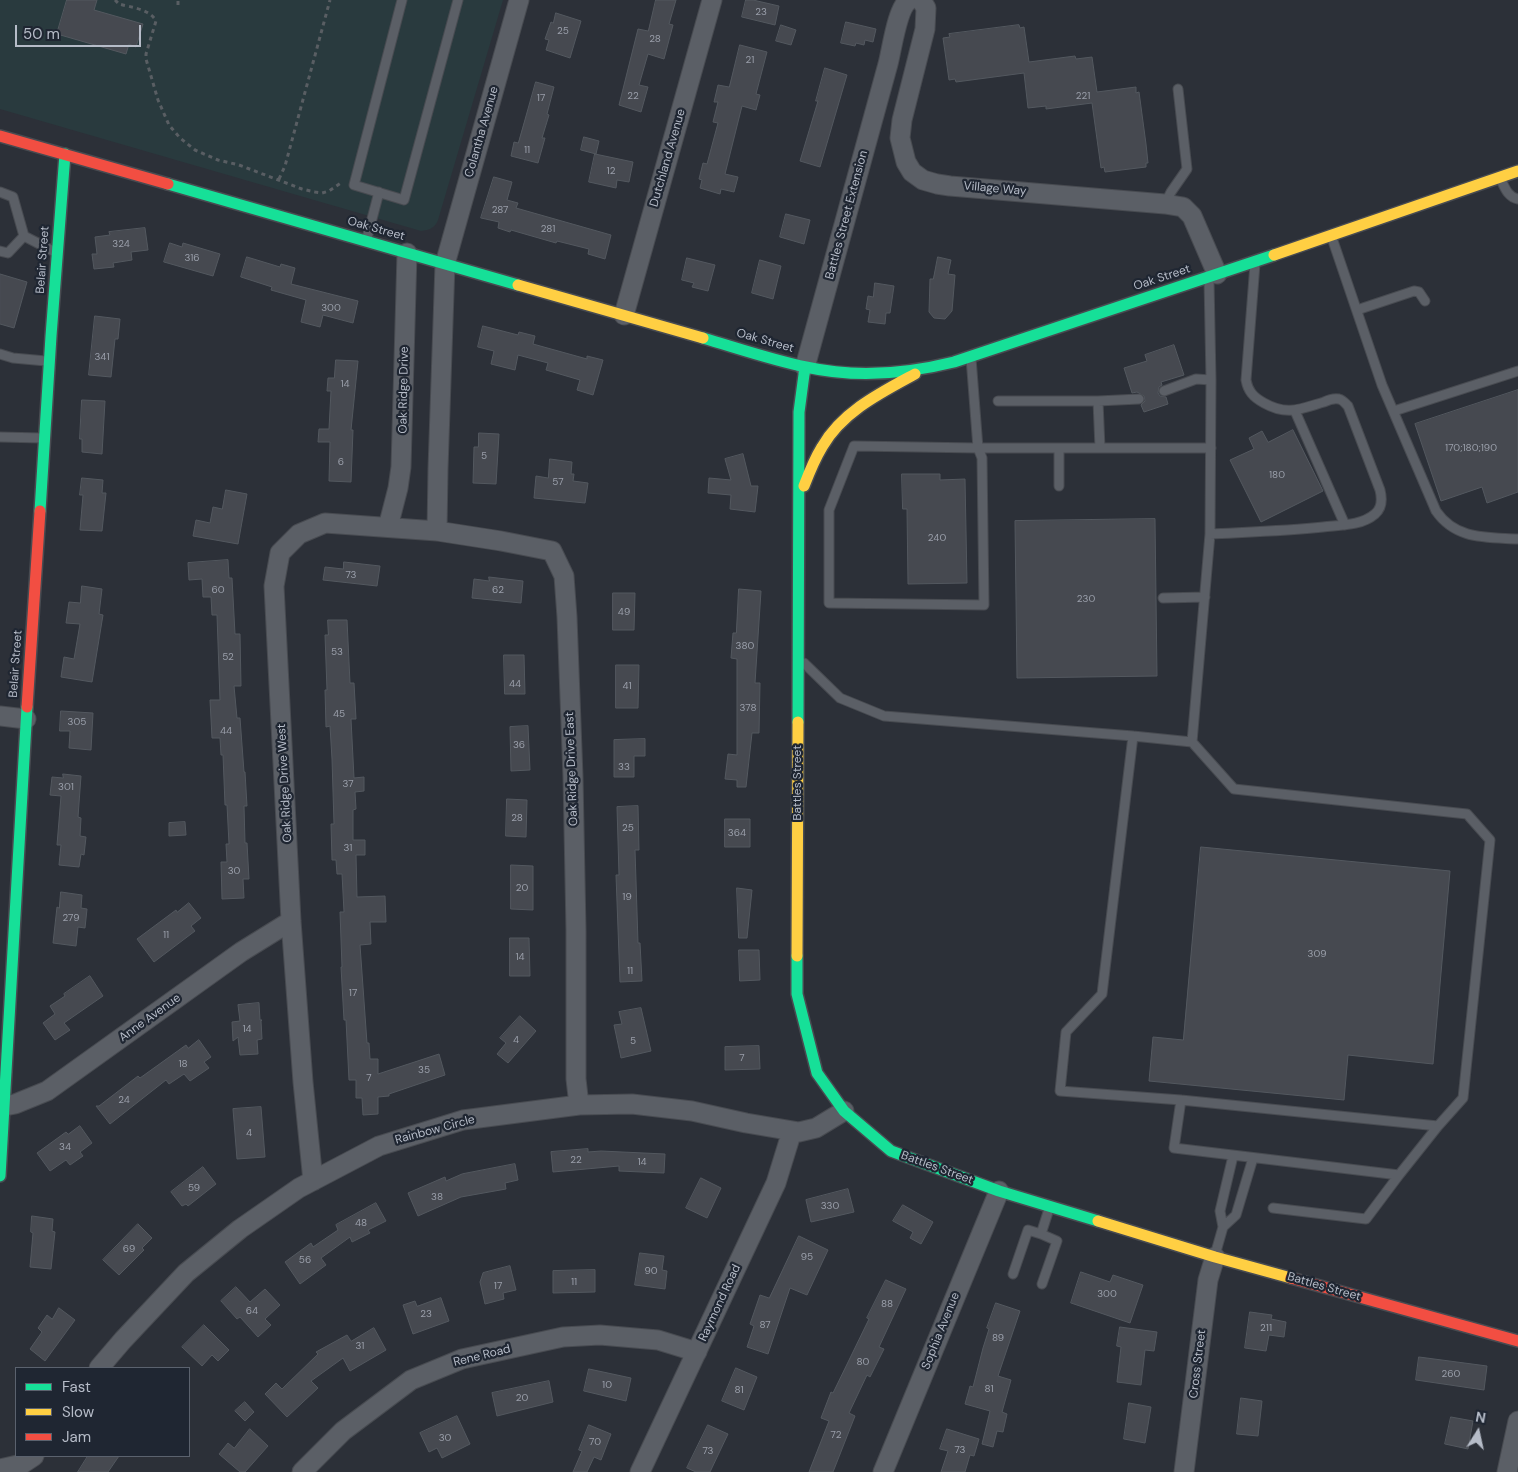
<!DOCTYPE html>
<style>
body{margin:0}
#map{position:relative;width:1518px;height:1472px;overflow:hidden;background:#2c3038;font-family:"DM Sans",sans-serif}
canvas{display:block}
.legend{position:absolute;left:15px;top:1367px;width:175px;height:90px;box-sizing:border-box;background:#1f2632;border:1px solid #5b626e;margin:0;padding:6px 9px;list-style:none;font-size:15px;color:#b6bcc8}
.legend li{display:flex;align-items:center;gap:10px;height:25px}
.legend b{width:25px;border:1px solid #5b626e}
.north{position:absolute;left:1453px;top:1407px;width:50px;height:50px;-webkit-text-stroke:4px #1f2632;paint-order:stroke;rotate:10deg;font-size:14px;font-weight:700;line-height:20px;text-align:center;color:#b6bcc8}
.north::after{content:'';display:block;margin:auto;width:18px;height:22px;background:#b6bcc8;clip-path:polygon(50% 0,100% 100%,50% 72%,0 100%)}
.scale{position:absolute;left:15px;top:25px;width:126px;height:22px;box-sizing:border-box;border:2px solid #b6bcc8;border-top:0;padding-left:6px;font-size:15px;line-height:18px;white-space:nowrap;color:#b6bcc8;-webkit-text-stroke:4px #1f2632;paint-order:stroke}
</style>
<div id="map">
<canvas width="1518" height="1472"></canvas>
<ul class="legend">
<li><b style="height:6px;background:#16e098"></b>Fast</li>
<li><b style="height:6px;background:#ffcf43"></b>Slow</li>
<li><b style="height:6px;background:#f24e42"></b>Jam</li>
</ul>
<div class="north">N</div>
<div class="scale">50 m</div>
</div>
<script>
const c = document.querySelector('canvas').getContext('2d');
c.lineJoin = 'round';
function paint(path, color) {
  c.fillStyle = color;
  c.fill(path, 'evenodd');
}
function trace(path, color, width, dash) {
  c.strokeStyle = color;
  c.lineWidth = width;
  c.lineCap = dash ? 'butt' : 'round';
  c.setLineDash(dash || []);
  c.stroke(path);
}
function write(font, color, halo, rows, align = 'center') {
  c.font = font + ' "DM Sans",sans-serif';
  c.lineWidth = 4.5;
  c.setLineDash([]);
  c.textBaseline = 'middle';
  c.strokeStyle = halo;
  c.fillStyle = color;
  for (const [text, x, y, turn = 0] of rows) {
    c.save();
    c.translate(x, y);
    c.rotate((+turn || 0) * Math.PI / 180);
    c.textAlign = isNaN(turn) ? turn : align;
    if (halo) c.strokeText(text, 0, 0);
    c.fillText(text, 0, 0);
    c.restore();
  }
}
paint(new Path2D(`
 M0,0h503l-65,220c-3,8 -9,10 -17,11l-421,-122z`), '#293a3e');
const building = new Path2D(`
 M67,0h30l-3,10 49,14 -7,23 -7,-3 -3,10 -69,-20z
 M656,0h20l-7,24 4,1 -9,34 -16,-5 -9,31 9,2 -7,25 -22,-7 19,-76 10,2z
 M746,0h7l26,6 -4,19 -33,-8z
 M556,13l25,8 -11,37 -24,-8 3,-10 -4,-1 6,-17 2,1z
 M846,22l30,7 -3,13 -8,-2 -1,5 -8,-2 -1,3 -14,-3z
 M781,25l15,5 -5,15 -15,-4z
 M1019,25l1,3 4,-1 5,35 46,-6 1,3 16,-2 5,35 39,-5v6l3,-1 7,52 2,19h-2v4l-41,5 -1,-5 -3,1 -9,-65 -46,6v-3l-18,2 -4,-35 -68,9 -1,-3 -6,1 -6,-42 7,-1 -1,-3z
 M740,45l27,7 -11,42 4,1 -4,15 -14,-4 -17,68 13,3 -4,15 -13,-3 -1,5 -20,-6 2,-8 -3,-1 4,-16 4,1 11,-41 -5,-1 5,-20h-4l4,-17 11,2z
 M825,68l22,7 -27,92 -20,-6 18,-60h-2z
 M536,82l18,5 -7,27 2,1 -7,23h3l-7,25 -27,-7 3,-14 4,1z
 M584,137l15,4 -3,13 -15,-4z
 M595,154l38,8 -4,20 -12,-2 -1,8 -27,-6z
 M494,177l18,5 -5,18 11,3 -2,5 95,27 -6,24 -17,-5 1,-5 -32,-8 -1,2 -45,-13 -1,2 -12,-4 1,-6 -18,-4z
 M786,214l24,6 -6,24 -24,-7z
 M145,228l3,22 -17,2 1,8 -19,3 1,4 -20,2 -2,-15h5l-2,-17 15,-2 -1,-3z
 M170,243l12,4 1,-4 37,11 -7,22 -49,-14z
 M247,257l33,10 1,-3 14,4 -4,16 67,17 -5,22 -30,-8 -3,12 -19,-5 5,-22 -35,-10 1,-3 -31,-10z
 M938,257l13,3 -3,14 7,1 -3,36 -7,8 -11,-1 -5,-6 1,-33h3z
 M687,258l28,7 -7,26 -16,-4 2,-4 -12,-3z
 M760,260l21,6 -8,33 -21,-6z
 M0,274l27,8 -13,46 -14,-4z
 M875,283l19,3 -4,27h-4l-1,11 -17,-2 2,-12 -4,-1 2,-13 5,1z
 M95,316l25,3 -2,20h-3l-4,38 -22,-2z
 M483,326l35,9 1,-3 16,4 -2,8 54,15v-3l16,4 -10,35 -16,-5 3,-10 -34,-10 2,-7 -30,-8 -3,15 -24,-6 3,-13 -16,-4z
 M1174,345l10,30 -23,7 1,3 -3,2 -1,6 2,3 6,1 2,7 -24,8 -3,-7 4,-4 -1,-5 -7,-4 -5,1 -8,-25 23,-7 -2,-6z
 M336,360l22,1 -7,69h2l-2,52 -22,-1 1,-39h-12l1,-13h10l2,-38h-4l1,-13h6z
 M1518,390v102l-31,11 -5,-16 -41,14 -26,-77z
 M82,400l23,1 -3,53 -20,-2v-13h-2z
 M1293,430l30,61 -62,31 -31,-62 24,-11 -5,-11 13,-7 6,11z
 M479,433l20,1 -3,50 -23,-1 1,-36h4z
 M743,454l8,32h7l-3,26 -25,-3 1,-14 -23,-2 1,-15 22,2 -6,-21z
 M550,459l22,3 -1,12h3l-1,7 15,2 -3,20 -51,-5 2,-22 12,2z
 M902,474h38v6l25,-1 2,104 -59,1 -1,-75h-4z
 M82,478l21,2 -1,13h4l-4,38 -22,-1 3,-35h-3z
 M226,490l21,4 -9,50 -45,-8 3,-16 14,3 3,-16 9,2z
 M1155,519l2,157 -140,2 -2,-157z
 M228,560l1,18h3l3,56h5l1,52h-7l3,32h3l4,54h1l2,34h-3l1,37h2l2,36h-6l1,19 -22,1 -1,-37h6l-1,-18h3l-2,-39h-2l-2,-50h-2l-1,-17h-8l-2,-38h10l-3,-85h-5l-1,-18h-8l-1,-18 -13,1 -1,-17z
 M344,562l36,4 -3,20 -54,-6 2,-13 18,2z
 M489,577l34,4 -2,22 -49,-5 2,-19 15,2z
 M82,586l20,3 -3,25 4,1 -11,67 -31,-5 3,-20 10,2 6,-35 -14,-1 3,-21 11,1z
 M739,589l22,2 -6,92h5l-1,50h-7l-6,54h-9v-7l-12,-1 3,-25 9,1v-96l-6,-1 2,-25h3z
 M613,593h22l-1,37h-21z
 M328,620h19l3,63h4l2,36h-5l3,59 10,-1v14l-9,1 1,17 -3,1v30h12v15h-9l1,42 28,-1 1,26h-16l1,22 -11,1 7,98h2l1,16h8v15l61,-20 6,21 -56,19v2l-11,1v17l-15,1 -1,-17h-6v-18h-7l-3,-60h-2l-3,-53h1l-2,-55h4l-2,-38h-5l-1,-14h-4l-1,-36h3l-2,-65 -2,-33 -4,1 -1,-37h2l-2,-55h3z
 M504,655h20l1,39h-20z
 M616,665h23l-1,43h-22z
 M61,711l32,2 -2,37 -22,-2 1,-17h-10z
 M528,726l2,44 -19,1 -1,-44z
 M645,739v17h-11v21h-20v-37z
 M63,774l18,2 -3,41 3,1 -1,18 6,1 -2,18 -3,-1 -2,13 -20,-2 2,-20h-4l4,-49 -11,-1 2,-18 11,1z
 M507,799l20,1 -1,37 -20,-1z
 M638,806l1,44h-4l3,93h2l2,38 -22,1 -4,-107h3l-2,-68z
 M725,819h25v28h-25z
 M185,822l1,13 -17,1v-13z
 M1201,847l249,24 -17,193 -85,-9 -4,45 -195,-19 4,-44 30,3z
 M511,865l22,1v44l-22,-1z
 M737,888l15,2 -5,48h-8z
 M61,892l21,3 -1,13 6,1 -2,19 -7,-1 -2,19 -23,-3 4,-36 2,1z
 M189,903l12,15 -10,8 4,5 -41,31 -17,-23 39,-29 1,2z
 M510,938h19l1,38h-20z
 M739,950h20l1,30 -20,1z
 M90,976l13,20 -39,27 6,7 -15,10 -12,-17 12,-9 -5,-8 15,-10 -1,-2z
 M259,1003l1,17h2l-1,1 1,18 -5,1 1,14 -18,1 -2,-18 -5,4 -1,-19 8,-1 -2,-16z
 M641,1008l10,43 -30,7 -7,-33 8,-1 -3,-12z
 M520,1016l16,15 -28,32 -11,-9 9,-11 -6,-5z
 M199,1040l12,17 -7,5 5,6 -19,13 -6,-7 -15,10 -3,-4 -56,44 -14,-18h3l39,-30 2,2 46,-33 2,3z
 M759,1046l1,23 -35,1v-23z
 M261,1107l4,50 -28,2 -4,-50z
 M80,1126l12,17 -12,9 3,4 -13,9 -4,-5 -16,11 -13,-18 29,-21 2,2z
 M588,1149v3l13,-1 64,3 -1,19 -45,-2v-5l-66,6 -2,-20z
 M515,1164l3,16 -13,3 1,6 -45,8 -43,19 -10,-23 37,-16 1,4 16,-7z
 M203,1167l13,17 -28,22 -2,-2 -4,2 -11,-14z
 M701,1178l20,10 -14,30 -21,-10z
 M848,1189l6,23 -43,10 -5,-22z
 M376,1203l10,18 -18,9 2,3 -18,9 -2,-5 -29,21 5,7 -26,19 -15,-22 26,-19 2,4 25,-17 -2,-5z
 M903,1205l30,17 -12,22 -11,-6 3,-6 -20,-11z
 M32,1216l21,3 -1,12 3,1 -4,37 -21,-2 3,-34 -2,-1z
 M138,1224l14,14 -10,10 2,2 -25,25 -16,-15z
 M799,1236l29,14 -21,45 -17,-7 -22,66 -21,-7 7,-21 -4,-2 10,-29 9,3z
 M640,1253l24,3 -2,14 5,1 -2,18 -30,-4z
 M510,1266l6,24 -13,3 1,6 -19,5 -5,-22 3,-9z
 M595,1270v22l-42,1v-22z
 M1081,1272l29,10 3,-7 30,10 -13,38 -59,-20z
 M886,1280l20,9 -27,58 5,2 -14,28 -3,-2 -18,38 6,3 -22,56h-24l20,-51 -8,-3 10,-26 2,1 36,-74 -2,-1z
 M236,1287l14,15 15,-13 15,16 -15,14 6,6 -13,12 -18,-20 -3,2 -16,-18z
 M441,1298l8,23 -36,13 -10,-29 12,-4 2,5z
 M996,1303l24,8 -22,65 13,4 -9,32 5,2 -4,18 -6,-1 -4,16 -11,-3 8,-33 -25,-7 5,-18 3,1 10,-39 6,-19 -2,-1z
 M59,1308l16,12 -30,41 -15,-12 12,-17 -4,-4 9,-13 5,4z
 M1250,1312l22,3 -1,4 15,3 -2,15 -15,-2 -3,16 -21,-3z
 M204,1325l25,25 -11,11 -6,-6 -10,11 -20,-19z
 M1120,1327l37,5 -3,19 -9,-1 -4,35 -24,-3 4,-35 -4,-1z
 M374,1328l12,22 -36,21 -7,-13 -32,23 7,7 -31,29 -22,-23 11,-11 6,6 36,-35 -2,-2 31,-17 4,6z
 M1419,1357l68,9 -3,24 -68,-10z
 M736,1368l21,9 -13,33 -22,-9z
 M589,1369l42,9 -5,23 -42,-10z
 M549,1381l4,21 -56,14 -5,-23z
 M1241,1398l21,3 -4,35 -21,-2z
 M245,1402l9,10 -9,9 -10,-10z
 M1129,1403l22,4 -6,36 -21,-4z
 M457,1416l13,28 -28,14 -5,-10 -8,4 -9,-19z
 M1451,1417l22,4 -5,28 -23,-5z
 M589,1425l22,9 -10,26 -7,-3 -7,15h-14l9,-21 -3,-1z
 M708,1425l20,9 -18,38h-14l-9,-4z
 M250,1429l18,17 -23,26h-5l-21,-18 9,-11 6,5z
 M947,1429l32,10 -5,17 -4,-1 -5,17h-24l7,-21 -8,-2z
 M88,1456h31l-11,16h-30z`);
paint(building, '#464950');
trace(building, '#53585f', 1);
const lane = new Path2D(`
 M402,0l-48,185 50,15 54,-200
 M1501,180c4,8 7,17 17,19
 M0,192l13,5 11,39 31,16
 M1165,204l6,-12 16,-23 -9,-80
 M367,238l12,-46
 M1332,238l50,147 54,126c20,29 50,26 82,28
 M0,251l8,2 16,-17
 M1357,310l57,-19 5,1 6,9
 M0,354l13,4 33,3
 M971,358l7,90 -124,-2 -25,64v93l155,2 -2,-147 -4,-10h233
 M1164,391l32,-12 15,1
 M998,401h100l2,47
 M1098,401l41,-2
 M1295,411l50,114
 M1394,411l124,-40
 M0,437l42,1
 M1059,448v38
 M1210,534c38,-2 75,-3 113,-7 17,-2 38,-1 52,-13 7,-6 7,-16 5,-24l-32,-84c-3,-3 -5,-6 -9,-7 -5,-1 -11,1 -15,3 -24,7 -37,14 -60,1 -11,-6 -16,-12 -18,-23l9,-116
 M1163,598l42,-1
 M804,663l36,35 44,18 249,20 59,6 42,47 233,25 23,26 -27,258 -25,28
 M1133,736l-31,258 -36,38 -6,59 121,9 257,26 -39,49 -225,-27 7,-48
 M1192,742l18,-208 1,-154 -2,-100
 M1273,1208l93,11 33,-44
 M1223,1227l13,-12 17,-57
 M1041,1234l16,7 -15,43
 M1215,1255l8,-28 -3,-16 13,-55
 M1013,1274l15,-44 13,4 8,-25`);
const street = new Path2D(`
 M921,0l5,8 -1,21 -23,91 -2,18 6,24 6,10 11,8 14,4 13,2 215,18 18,3 9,9 25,58
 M624,315l88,-315
 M805,367l83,-303c4,-15 9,-56 21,-64
 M388,527l10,-39 3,-21 6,-214
 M437,531l1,-62 7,-205 74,-264
 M0,716l26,3
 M5,1106l10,-2 32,-13 194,-139 50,-31
 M313,1181l-10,-99 -12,-161 -17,-335 6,-33 19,-19 26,-11 112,8 64,10 51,10 12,25 3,41 6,160 3,153v149l3,26
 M99,1368l24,-28 63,-67 54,-44 59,-41 80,-42 84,-26 116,-15 53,-1 60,7 54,12 53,9 17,-4 28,-17
 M0,1469l22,-5 12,-8
 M302,1472l41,-41 68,-51 51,-21 101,-22 37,-2 58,5 39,12
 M640,1472l136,-289 16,-52
 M883,1472l116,-281
 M1184,1472l24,-192 7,-23
 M1507,1472l11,-51`);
const fast = new Path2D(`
 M168,184l350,101
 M703,338c34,10 69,22 103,29 49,11 100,7 148,-5l320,-107
 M40,511l11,-175 14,-182
 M798,722l1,-310 6,-45
 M797,956v38l20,79 27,38 47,40 108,40 99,30
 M0,1176l27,-469`);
const slow = new Path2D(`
 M1274,255l244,-84
 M518,285l185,53
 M804,486c5,-13 10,-26 18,-39 20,-35 58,-54 93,-73
 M797,956l1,-234
 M1098,1221l117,36 76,21`);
const jam = new Path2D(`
 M0,136l168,48
 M27,707l13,-196
 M1291,1278l227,63`);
trace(lane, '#484b51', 11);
trace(street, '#484b51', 21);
trace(fast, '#484b51', 14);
trace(slow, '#484b51', 14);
trace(jam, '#484b51', 14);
trace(new Path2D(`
 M115,0l4,4c11,3 31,5 37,17l-10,33v5l12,41 11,25 11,13 15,12 23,10 21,5 63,24 13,3 7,1 7,-2 12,-8
 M178,5v-5
 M279,179l6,-13 45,-166`), '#595e63', 3, [4, 4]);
trace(lane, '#5b5f66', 9);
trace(street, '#5b5f66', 19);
trace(fast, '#16e098', 11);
trace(slow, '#ffcf43', 11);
trace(jam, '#f24e42', 11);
write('10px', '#9a9faa', null, [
 ["23",761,12],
 ["25",563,31],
 ["28",655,39],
 ["21",750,60],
 ["22",633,96],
 ["221",1083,96],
 ["17",541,98],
 ["11",527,150],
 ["12",611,171],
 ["287",500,210],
 ["281",548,229],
 ["324",121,244],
 ["316",192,258],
 ["300",331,308],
 ["341",102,357],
 ["14",345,384],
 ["170;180;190",1471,448],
 ["5",484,456],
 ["6",341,462],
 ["180",1277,475],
 ["57",558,482],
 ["240",937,538],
 ["73",351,575],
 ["60",218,590],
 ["62",498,590],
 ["230",1086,599],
 ["49",624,612],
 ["380",745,646],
 ["53",337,652],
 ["52",228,657],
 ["44",515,684],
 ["41",627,686],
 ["378",748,708],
 ["45",339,714],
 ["305",77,722],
 ["44",226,731],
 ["36",519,745],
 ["33",624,767],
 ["37",348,784],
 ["301",66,787],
 ["28",517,818],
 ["25",628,828],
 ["364",737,833],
 ["31",348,848],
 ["30",234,871],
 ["20",522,888],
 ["19",627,897],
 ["279",71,918],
 ["11",166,935],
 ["309",1317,954],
 ["14",520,957],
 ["11",630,971],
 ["17",353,993],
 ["14",247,1029],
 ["4",516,1040],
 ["5",633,1041],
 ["7",742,1058],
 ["18",183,1064],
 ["35",424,1070],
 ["7",369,1078],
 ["24",124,1100],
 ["4",249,1133],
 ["34",65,1147],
 ["22",576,1160],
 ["14",642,1162],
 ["59",194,1188],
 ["38",437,1197],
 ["330",830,1206],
 ["48",361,1223],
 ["69",129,1249],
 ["95",807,1257],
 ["56",305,1260],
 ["90",651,1271],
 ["11",574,1282],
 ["17",498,1286],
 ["300",1107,1294],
 ["88",887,1304],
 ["64",252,1311],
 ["23",426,1314],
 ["87",765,1325],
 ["211",1266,1328],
 ["89",998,1338],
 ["31",360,1346],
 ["80",863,1362],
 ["260",1451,1374],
 ["10",607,1385],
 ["81",989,1389],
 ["81",739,1390],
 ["20",522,1398],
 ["72",836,1435],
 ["30",445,1438],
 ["70",595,1442],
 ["73",960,1450],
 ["73",708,1451]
]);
write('12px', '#b6bcc8', '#1f2632', [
 ["Colantha Avenue",482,132,-74],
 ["Dutchland Avenue",668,158,-74],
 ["Village Way",995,189,5],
 ["Battles Street Extension",847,215,-75],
 ["Oak Street",376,229,16],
 ["Belair Street",43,260,-86],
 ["Oak Street",1162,278,-18],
 ["Oak Street",765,341,16],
 ["Oak Ridge Drive",404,390,-89],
 ["Belair Street",16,664,-86],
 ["Oak Ridge Drive East",572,769,-92],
 ["Oak Ridge Drive West",285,783,-93],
 ["Battles Street",798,783,-90],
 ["Anne Avenue",150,1018,-36],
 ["Rainbow Circle",435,1130,-15],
 ["Battles Street",937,1168,20],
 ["Battles Street",1324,1287,16],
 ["Raymond Road",720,1303,-65],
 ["Sophia Avenue",941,1331,-68],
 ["Rene Road",482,1356,-14],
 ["Cross Street",1198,1364,-83]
]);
</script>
